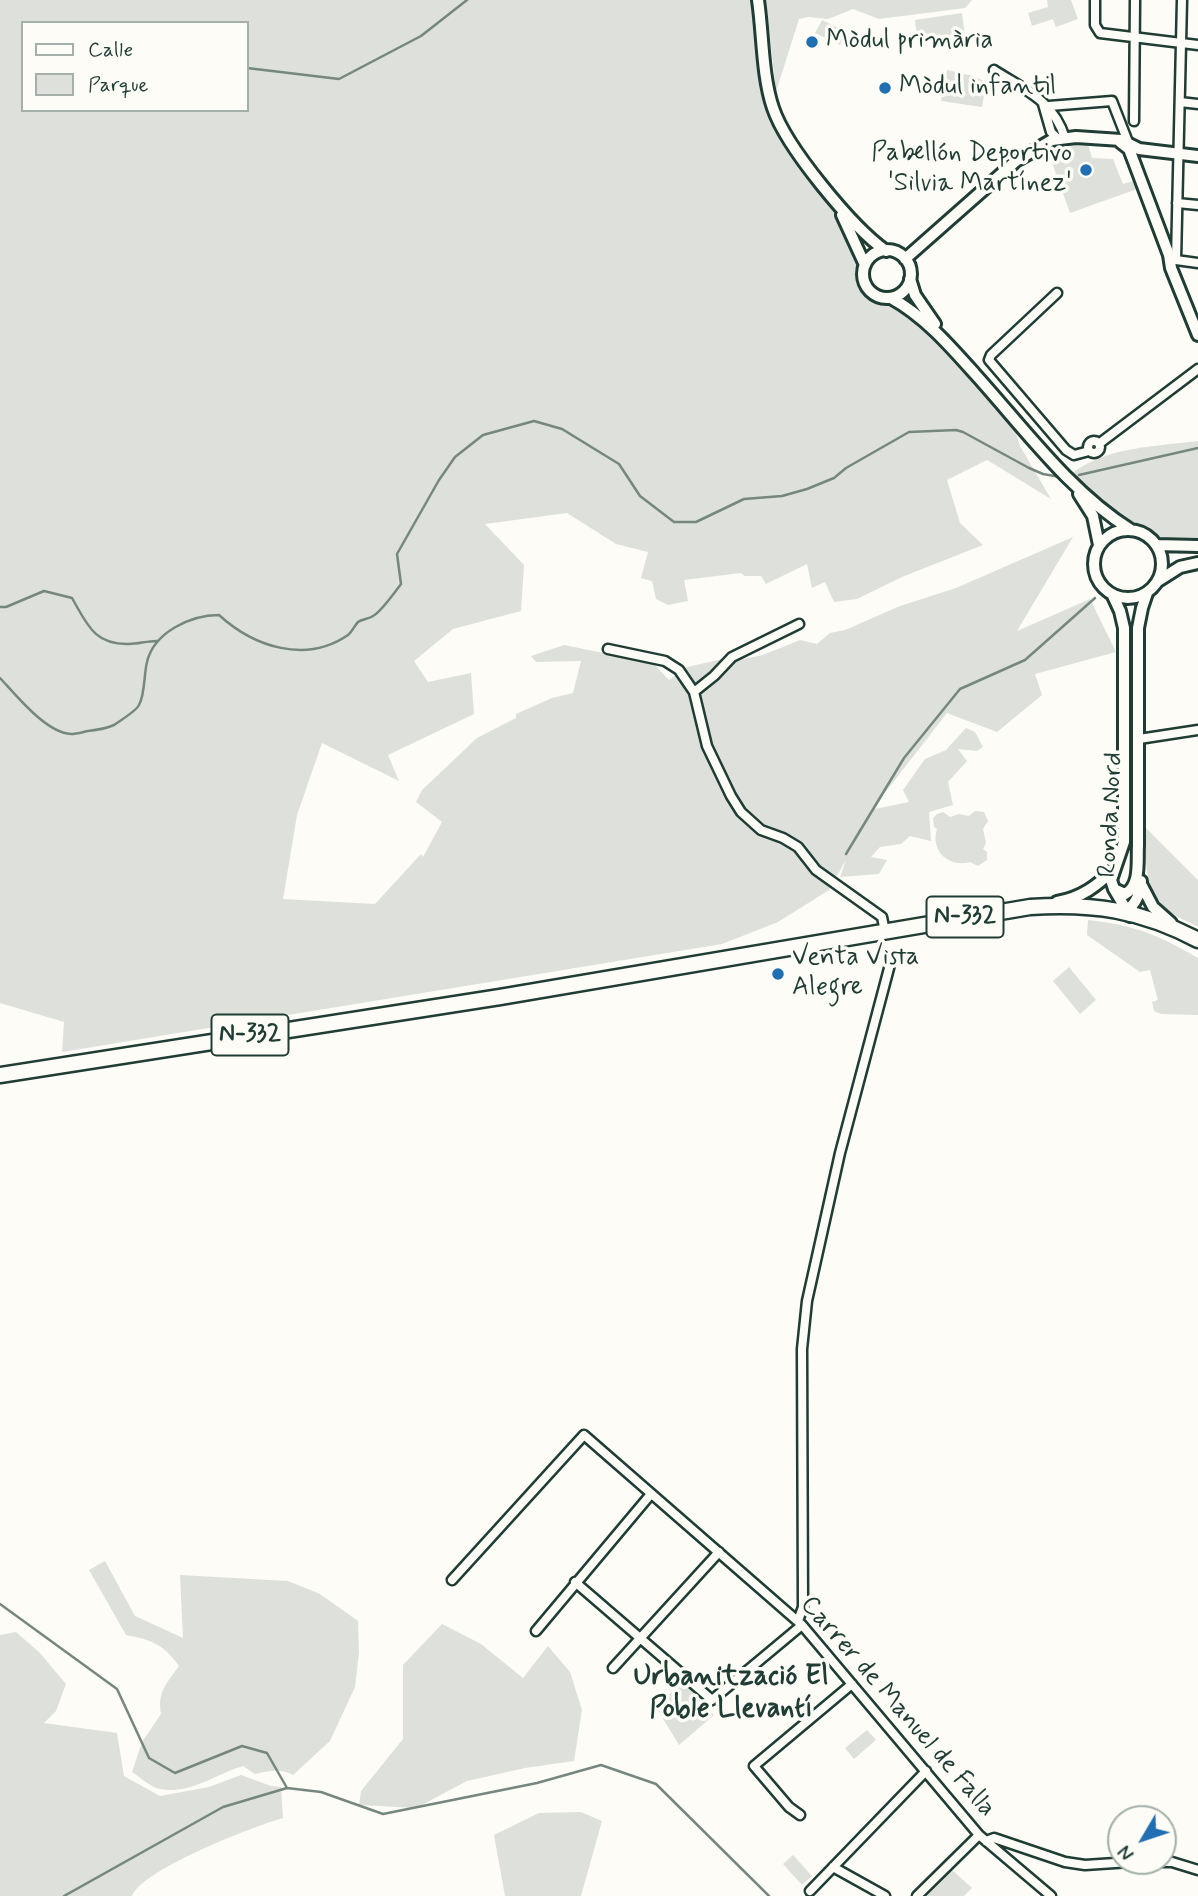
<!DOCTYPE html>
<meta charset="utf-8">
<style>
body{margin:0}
#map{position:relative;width:1198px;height:1896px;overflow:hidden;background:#fdfcf7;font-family:Mynerve,sans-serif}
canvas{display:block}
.legend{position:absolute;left:21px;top:21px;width:228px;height:91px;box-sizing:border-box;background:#fdfcf7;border:2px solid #a4b0a9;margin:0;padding:9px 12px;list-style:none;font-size:21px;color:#1f3d34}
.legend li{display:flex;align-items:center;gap:14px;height:35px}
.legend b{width:35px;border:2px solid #a4b0a9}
.north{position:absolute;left:1107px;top:1805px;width:70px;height:70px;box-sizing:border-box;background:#fdfcf7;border:2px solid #a4b0a9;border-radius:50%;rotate:231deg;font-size:19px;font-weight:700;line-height:28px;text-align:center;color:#1f3d34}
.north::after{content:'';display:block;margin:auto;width:24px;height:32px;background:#1f6fb2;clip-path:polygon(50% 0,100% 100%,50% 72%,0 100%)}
</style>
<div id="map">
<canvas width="1198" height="1896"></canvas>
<ul class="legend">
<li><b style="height:9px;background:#fdfcf7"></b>Calle</li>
<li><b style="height:19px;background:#dde0db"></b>Parque</li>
</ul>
<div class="north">N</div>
</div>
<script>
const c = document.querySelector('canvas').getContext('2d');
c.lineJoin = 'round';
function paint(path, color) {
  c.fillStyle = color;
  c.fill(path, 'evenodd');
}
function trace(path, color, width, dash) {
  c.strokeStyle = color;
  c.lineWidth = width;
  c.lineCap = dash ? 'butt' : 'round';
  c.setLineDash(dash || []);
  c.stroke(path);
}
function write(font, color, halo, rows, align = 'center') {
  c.font = font + ' Mynerve,sans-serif';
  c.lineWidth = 7;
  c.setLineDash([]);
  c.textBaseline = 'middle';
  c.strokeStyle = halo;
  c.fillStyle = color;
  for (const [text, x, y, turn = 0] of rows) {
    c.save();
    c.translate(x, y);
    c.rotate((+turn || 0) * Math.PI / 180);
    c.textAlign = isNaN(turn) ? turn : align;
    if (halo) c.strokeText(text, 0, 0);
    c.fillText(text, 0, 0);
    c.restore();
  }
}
paint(new Path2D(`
 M0,0h752l11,95 5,20 11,21 64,89 16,38v19l6,10 8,7 23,6 31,24 27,28 59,66 7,23 31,53 -64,-39 -40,20 13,43 23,22 -81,32 -45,22 -23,3 -9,-20 -13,6 -5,-24 -41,20 -5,-8h-16l-4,-3 -57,7 4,21 -20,4 -12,-6 -4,-18 -11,-3 7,-26 -32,-8 -49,-31 -82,11 39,41 -3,46 -68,18 -39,32 14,21 43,-9 3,41 -86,41 11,26 -77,-38 -25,72 -14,84 92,5 46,-50 2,3 19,-35 -26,-20 6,-12 55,-52 39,-20v-4l36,-16 21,-5 8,-32 -45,1 -5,-6 33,-11 89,18 16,17 18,-13 36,-8h20l20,-4 37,-15 17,4 13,-11 15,-3 55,-24 56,-18 117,-51 -56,94 73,-32 26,53 -81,22 7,21 -45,37 -50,-19 -63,81 -9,15 34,-7 -6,-12 22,-31 21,-9 20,-22 9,4 8,15 -6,4 -19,-2 9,12 -19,21 5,23 -24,7 2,29 -21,-5 -9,8 -21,3 -9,10 16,3 -8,14 -39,3 6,-17 -17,30 -51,32 -56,22 -660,108 2,-30 -64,-19zM23,23h224v87h-224z
 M766,0h206l-7,8 -86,11 -26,-10 -25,10 -20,-2 -9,2 -23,73z
 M1047,0h24l7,19 -22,8 -3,-8 -21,7 -4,-13 20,-6z
 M962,13l3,24 -47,7 -3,-24z
 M822,20l25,12 -7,13 -25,-12z
 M947,70l26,6 11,5 2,4 -4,22 -41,-6z
 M1087,141l5,17 21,1 10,25 10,-3 4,8 -67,24 -19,-53 5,-7 15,-6 1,-4z
 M1198,441v99l-35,-1 -24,-14 -15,-4 -20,-15 -32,-33c39,-27 80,-26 126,-32z
 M975,811l9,1 4,9 -5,8 3,14 -3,6 4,3v8l-9,6 -8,-4c-21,6 -40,-11 -33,-33l-3,-2 -1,-9 4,-4 6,-2 7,5 9,-3 10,2z
 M1146,828l52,52v47c-10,-6 -26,-11 -34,-20 -22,-24 -18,-50 -18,-79z
 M1088,920c47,5 70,15 110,38v57l-37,-1 -7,-3 -2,-9 6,-2 -8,-30 -10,2 -53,-37z
 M1069,967l27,33 -16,14 -27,-33z
 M105,1561l30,55 48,22 -3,-63 108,6 32,13 38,27 1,32 -4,34 -25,54 -37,34c-12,-7 -25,-4 -38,-1l-12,-8c-27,8 -54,29 -83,23 -10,-2 -20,-12 -28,-17l10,-30 19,-28c-4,-22 6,-31 18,-48 -16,-22 -27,-26 -53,-31l-37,-65z
 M442,1624l39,20 42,34 25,-32 22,26 12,38 -8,51 -49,7 -58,13 -51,27 -57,-3 2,-14 42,-52v-74z
 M16,1632l24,21 26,31 -10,27 -12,12 73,10 7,43 36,20 49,-9 32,-12 30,11 10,1 2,31c-29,8 -142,52 -151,78h-132v-261z
 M683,1681l31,34 -35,30 -23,-38z
 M867,1730l9,10 -22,19 -9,-11z
 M581,1812l21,9 -21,75h-76l-11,-61 45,-22z
 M793,1855l19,21 -10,9 -19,-21z
 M950,1868l22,20 -8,8h-43z`), '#dde0db');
trace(new Path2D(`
 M247,68l92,11 82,-43 46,-36
 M1079,475l119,-27
 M0,607h6l38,-16 28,7c15,26 22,47 57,46 9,0 18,-3 28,-3
 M0,678c16,17 46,55 71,56 5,0 12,-2 17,-3 9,-1 17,-2 26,-6 7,-5 21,-13 25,-20 6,-10 5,-32 8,-43 7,-30 44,-47 72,-47 35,32 87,49 129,20 5,-4 6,-9 10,-13 4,-3 11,-3 15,-6 8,-4 22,-24 28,-32l-4,-30 42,-74 16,-23 28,-22 51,-14 28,8 57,35 21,32 34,26h22l48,-23 38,-3 25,-7 27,-11 12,-10 63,-36 47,-2 7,2 66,36 14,6 17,3
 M846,854l58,-96 56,-69 65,-29 70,-62
 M0,1604l117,85 32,69 26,15 67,-27 25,7 20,35
 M64,1896l159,-89 64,-19 34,4 62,22 154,-31 64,-18 55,19 113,112`), '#75877f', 2.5);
const street = new Path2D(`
 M1095,0v25l5,8 98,12
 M1182,0l-6,260 22,3
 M994,70c31,20 59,30 71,68
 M1180,102l18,2
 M1043,104l8,28 7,7
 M1049,106l63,-5 16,41
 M1134,121l1,-121
 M1177,203l21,2
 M1057,293l-66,62 -2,5 77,90 8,5 15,-4
 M1088 447a6 6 0 1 1 12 0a6 6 0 1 1-12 0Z
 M1100,443l98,-74
 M608,649l57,12 14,9 15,22 13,54 24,50 10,16 20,18 22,8 15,9 18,23 66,47 3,15
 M694,692l20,-16 18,-19 67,-33
 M1139,739l59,-9
 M452,1580l132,-145 218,190 177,210 72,61
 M575,1582l137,118 90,-75
 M798,1621l5,-14 -1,-258 5,-48 33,-148 52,-196
 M536,1631l115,-137
 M613,1668l106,-116
 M800,1815l-11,-8 -35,-41 98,-82
 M986,1841l8,-3 71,24 20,3 45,-3h42l26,8
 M833,1867l52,29
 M810,1891l116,-120
 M917,1896l62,-61`);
const secondary = new Path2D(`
 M758,0c5,34 4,76 15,108 13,39 79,119 113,143
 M1120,142l9,7 5,13 35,93 2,13 27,67
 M842,215l23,50
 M863 274a24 24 0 1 1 48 0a24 24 0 1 1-48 0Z
 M905,259l111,-98 36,-21 24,-3 45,3 18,9 59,7
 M910,279l5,16 20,29
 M891,298c33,18 59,48 84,76 48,53 94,117 156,156
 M1079,494l14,22 6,29
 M1094 564a34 34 0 1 1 68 0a34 34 0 1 1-68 0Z
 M1156,545l42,1
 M1158,581l22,-14 18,-4
 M1113,596l7,15 4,17v214l-13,38 3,9 16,27
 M1141,884l12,23 18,16
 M1114,889l11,5c16,-8 12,-33 13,-48v-218l4,-20 5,-15
 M1057,902c24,-4 40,-16 57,-33
 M1122,913c13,-6 18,-18 19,-32`);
const highway = new Path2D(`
 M0,1075l500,-78 530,-90c64,-4 111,3 168,33`);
trace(street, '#1f3d34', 13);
trace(secondary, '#1f3d34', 16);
trace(highway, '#1f3d34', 19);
trace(street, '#fdfcf7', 8);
trace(secondary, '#fdfcf7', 10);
trace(highway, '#fdfcf7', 14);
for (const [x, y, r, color] of [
 [812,42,7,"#1f6fb2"],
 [885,88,7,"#1f6fb2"],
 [1086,170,7,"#1f6fb2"],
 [778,974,7,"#1f6fb2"]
]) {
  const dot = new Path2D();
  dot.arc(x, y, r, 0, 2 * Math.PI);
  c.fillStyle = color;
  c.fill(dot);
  trace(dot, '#fdfcf7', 2.5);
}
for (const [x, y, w] of [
 [965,917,77],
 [250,1035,77]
]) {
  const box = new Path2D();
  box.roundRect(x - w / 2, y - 20.5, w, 41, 5);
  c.fillStyle = '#fdfcf7';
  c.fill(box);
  trace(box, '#1f3d34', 2);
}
write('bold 24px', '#1f3d34', null, [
 ["N-332",965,917],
 ["N-332",250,1035]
]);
write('26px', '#1f3d34', '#fdfcf7', [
 ["Mòdul primària",826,42],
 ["Mòdul infantil",899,88],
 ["Pabellón Deportivo",1072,155,"right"],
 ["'Silvia Martínez'",1072,185,"right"],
 ["Venta Vista",792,959],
 ["Alegre",792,989]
], 'left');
write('26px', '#1f3d34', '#fdfcf7', [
 ["Ronda Nord",1112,815,-87],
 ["Carrer de Manuel de Falla",897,1707,49]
]);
write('bold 28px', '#1f3d34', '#fdfcf7', [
 ["Urbanització El",731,1678],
 ["Poble Llevantí",731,1710]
]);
</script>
